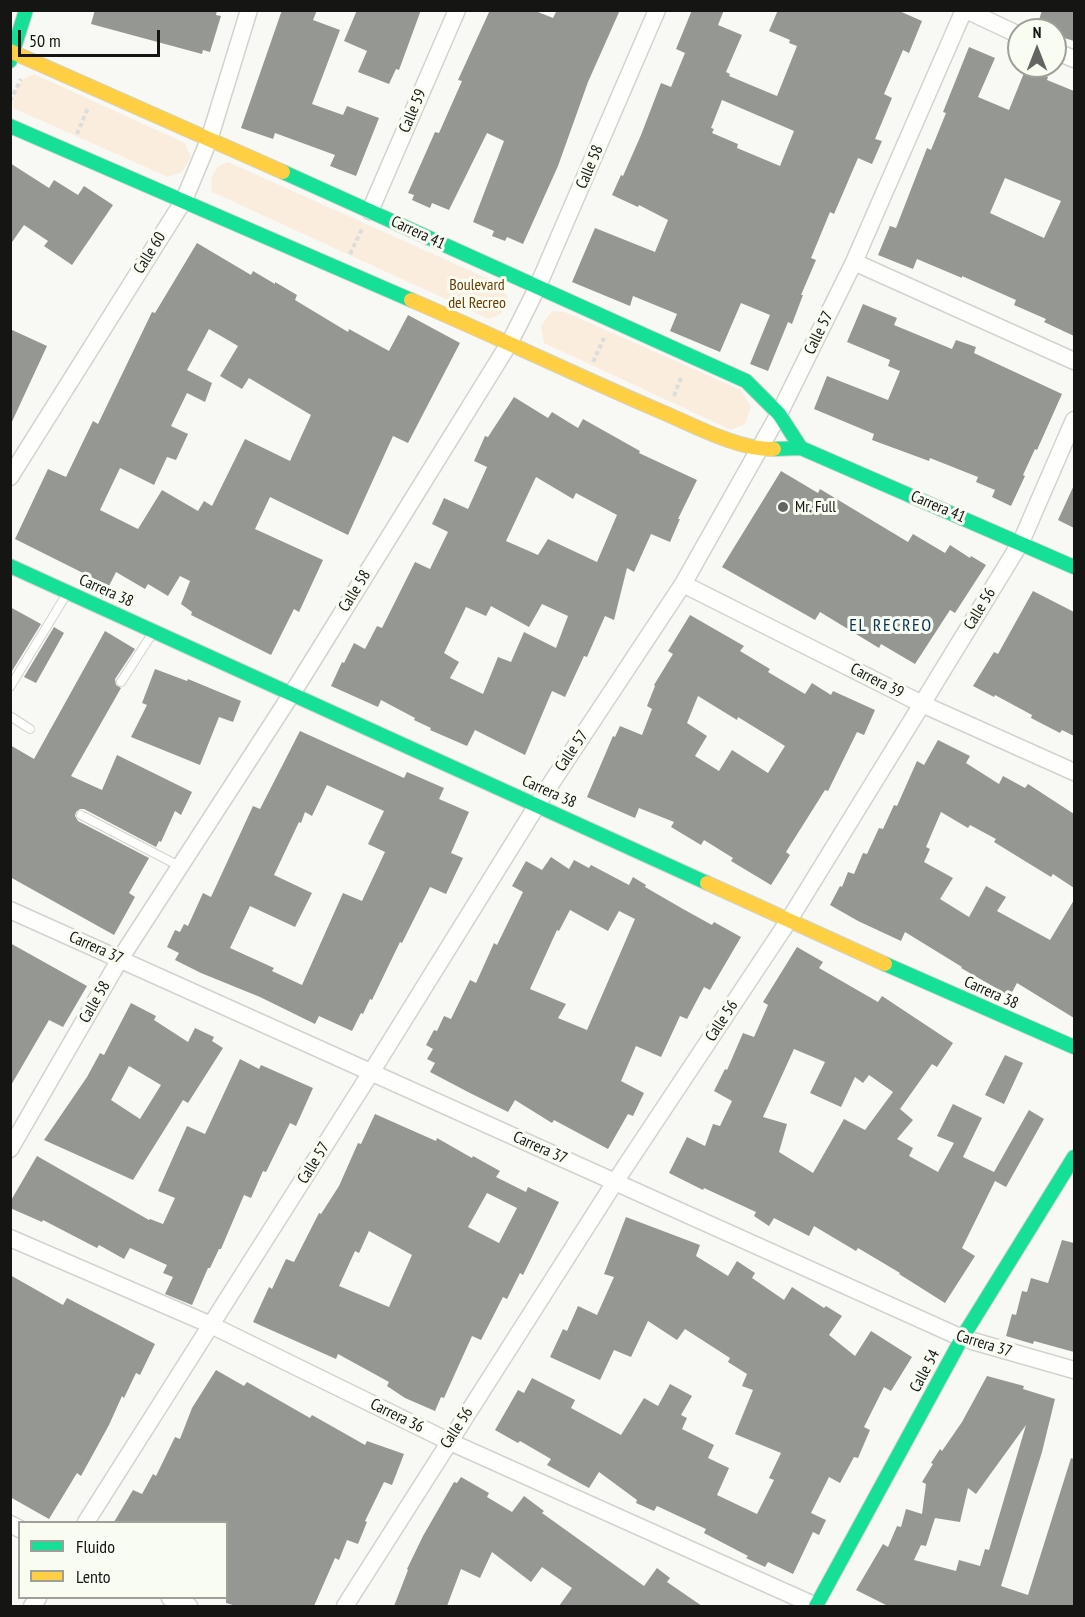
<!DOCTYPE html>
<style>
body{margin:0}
#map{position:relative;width:1085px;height:1617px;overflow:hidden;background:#f8f9f4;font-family:"PT Sans Narrow",sans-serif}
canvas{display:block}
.frame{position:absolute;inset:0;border:12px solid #151613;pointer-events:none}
.legend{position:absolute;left:18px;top:1521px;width:210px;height:78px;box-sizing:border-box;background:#f9fcf1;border:2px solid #9ea098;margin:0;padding:8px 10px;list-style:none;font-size:18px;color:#151613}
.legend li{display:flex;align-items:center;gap:12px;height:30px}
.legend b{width:30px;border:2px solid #9ea098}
.north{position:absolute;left:1007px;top:18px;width:60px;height:60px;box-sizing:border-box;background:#f9fcf1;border:2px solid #9ea098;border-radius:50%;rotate:0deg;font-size:16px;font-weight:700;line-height:24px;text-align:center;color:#151613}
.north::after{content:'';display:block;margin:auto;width:21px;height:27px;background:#646562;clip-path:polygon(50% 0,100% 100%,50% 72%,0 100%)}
.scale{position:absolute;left:18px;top:30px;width:142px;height:27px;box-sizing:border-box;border:3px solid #151613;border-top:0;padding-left:8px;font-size:18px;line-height:21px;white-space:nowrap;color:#151613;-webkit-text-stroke:4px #f9fcf1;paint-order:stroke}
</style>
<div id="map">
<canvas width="1085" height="1617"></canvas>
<div class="frame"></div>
<ul class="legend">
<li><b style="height:8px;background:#16e098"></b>Fluido</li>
<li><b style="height:8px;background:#ffcf43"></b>Lento</li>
</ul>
<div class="north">N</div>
<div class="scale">50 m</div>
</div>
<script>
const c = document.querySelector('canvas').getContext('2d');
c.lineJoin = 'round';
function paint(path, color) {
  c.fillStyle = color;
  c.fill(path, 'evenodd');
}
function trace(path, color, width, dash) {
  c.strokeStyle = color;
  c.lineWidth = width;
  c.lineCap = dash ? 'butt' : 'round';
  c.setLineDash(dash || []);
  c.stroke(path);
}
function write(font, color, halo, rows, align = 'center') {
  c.font = font + ' "PT Sans Narrow",sans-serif';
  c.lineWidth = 6;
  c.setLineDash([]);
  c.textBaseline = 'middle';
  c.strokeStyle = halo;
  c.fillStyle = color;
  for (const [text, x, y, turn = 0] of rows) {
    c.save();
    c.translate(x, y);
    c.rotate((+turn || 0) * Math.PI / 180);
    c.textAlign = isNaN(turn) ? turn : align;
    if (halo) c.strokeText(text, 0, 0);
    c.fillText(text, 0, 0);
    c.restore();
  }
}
paint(new Path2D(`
 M34,74l151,69 6,14 -9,15 -14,5 -155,-69c1,-17 3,-28 21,-34z
 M228,162l272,122 8,14 -7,16 -12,5 -277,-127 -1,-13 6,-12z
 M552,311l13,1 176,78 10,17 -6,17 -14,6 -187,-87 -3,-17z`), '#faedde');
paint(new Path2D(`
 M95,10h122l-1,5 5,1 -11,36 -7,-2 -1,4 -111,-30z
 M282,10h35l-4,10 27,10 -28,74 31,11 4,-9 32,12 -23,58 -26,-10 5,-11 -60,-22 -2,6 -32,-11z
 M357,10h64l-22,60 -3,-1 -7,15 -31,-12 9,-21 -23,-10z
 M490,10h43l20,8 4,-8h63l-32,72 -30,84 -35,78 -16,-7 -2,4 -13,-5 2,-5 -21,-9 31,-81 -17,-8 -38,77 -17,-7 -2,5 -18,-8 2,-5 -6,-2 27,-61 4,1 23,-52 -4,-1z
 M692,10h32l-6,15 24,10 -16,37 4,2 -1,2 48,20 20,-50 -8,-3 1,-3 -21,-9 9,-21h119l25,11 -13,32 -6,-3 -19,44 8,4 -17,41 7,2 -10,23 -14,-6 -24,56 -4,-2 -19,46 5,2 -15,35h2l-11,29 -4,-2 -20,49 -18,-7 20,-49 -29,-12 -21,49 -50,-21 7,-17 -44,-18 -3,10 -58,-24 23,-54 60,24 13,-32 -29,-15 -1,2 -26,-12 9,-20 2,1 18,-41 20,-52 10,4 14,-34 -9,-4zM722,100l72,31 -14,35 -43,-18 1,-4 -26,-11 2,-4 -3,-1z
 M1042,10h32v31l-19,-6v-5h-19z
 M969,47l26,11 -17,39 31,13 17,-42 22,9 -1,3 27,11v245l-30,-14 2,-3 -32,-14 2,-5 -54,-24v2l-45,-19 -4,10 -35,-14 12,-29 6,2 31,-80 4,2 15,-37 -3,-1zM1005,178l56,23 -17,37 -54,-25z
 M10,163l39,25 5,-8 24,15 6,-9 29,19 -41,60 -28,-19 4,-5 -24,-16 -14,20z
 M197,243l54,32 2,-4 22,13v-2l22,13 -2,5 53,32 1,-3 40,22 19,-36 52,28 -52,100 -15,-7 -45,99 -78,-38 -15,32 68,31 -24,52 -5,-3 -23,46 -80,-40 1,-3 -11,-8 9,-23 -10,-5 -12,20 -20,-12 -3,5 -29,-17 -7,14 -94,-47 33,-70 18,8 27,-56 5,3 54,-112 3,1zM209,329l29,17 -18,30 22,13 7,-11 62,37 -21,46 -45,-22 -33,67 -8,-5 -6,10 -36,-21 -24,39 -38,-19 20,-42 34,17 13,-28 9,3 12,-26 -17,-8 16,-33 18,9 7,-19 -25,-13z
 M863,304l34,14 -3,7 58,24 4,-9 20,7 -2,6 88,41 -25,56 -2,-1 -12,26 2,1 -14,30 -19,-9 3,-7 -19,-8 2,-5 -48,-19 -1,3 -57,-21 2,-6 -60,-25 13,-33 61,24 12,-29 -12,-5 2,-6 -43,-18z
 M10,329l37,17 -37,80z
 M514,397l34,21 4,-6 26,16 5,-9 57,32 -1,2 58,27 -19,39h2l-10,23 -19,-8 -17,38 -7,-4 -13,52 -9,-4 -18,41 -3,-1 -19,41 -13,-6 -27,64 -50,-25 -8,16 -37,-16 1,-2 -17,-8 1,-2 -34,-18 -3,7 -47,-21 11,-24 2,1 10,-20 11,6 12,-23 5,2 33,-66 15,7 18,-37 -16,-8 12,-26 24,11 19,-42 -13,-6 11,-25 3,1zM536,477l37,22 3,-6 41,22 -20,47 -49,-23 -10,16 -32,-14zM542,604l26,12 -12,32 -32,-16 -13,30 -13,-5 -15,37 -33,-16 9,-16 -15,-9 22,-46 20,9 5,-10 38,21z
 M781,471l37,22 2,-4 88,53 5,-8 32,19 5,-8 20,13 1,-2 15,9 -31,48 -5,-3 -35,54 -34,-20 -2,4 -59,-36 -5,8 -93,-53z
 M1074,485v43l-16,-8z
 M1033,591l41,21v124l-12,-6 -2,3 -29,-15 1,-3 -37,-20 -1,2 -21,-11 21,-34 4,2z
 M10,607l31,17 -29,47 -2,-1z
 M690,615l54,31 -4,5 30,18 -2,3 37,22 7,-11 19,12 2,-4 42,19 -11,25 -7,-3 -29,59 -3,-1 -39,62 4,3 -19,30 -40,-24 2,-3 -29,-18 -3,5 -30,-18 3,-5 -35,-14 -4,10 -48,-21 26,-61 2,1 5,-11 22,9 10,-26 -5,-3 8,-20 -1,-1 19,-31 -5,-3zM698,696l39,24 1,-3 47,29 -17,27 -36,-23 -13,21 -24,-15 12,-20 -20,-13z
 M54,627l10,6 -28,50 -12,-6z
 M105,631l30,18 -20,30 1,6 5,3 -50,88 31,14 15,-35 75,37 -11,23 -6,-4 -14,31 -2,-1 -3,6 -72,-38h-4l-4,3 -1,4 3,5 71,37 -20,35 6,4 -21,38 -104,-58v-132l24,14z
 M155,669l32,12 1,-2 53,22 -8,21 -14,-5 -19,48 -69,-28 16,-32 -5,-2z
 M300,731l104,47 3,-6 37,16 -5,11 30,13 -18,41 12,5 -17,36 -16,-7 -28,56 -2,-1 -28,58 -2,-1 -7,15 -2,-1 -9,18 -33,-15 -4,8 -55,-27 -59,-24 -26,-13 4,-7 -12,-6 8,-17 5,2 4,-8 4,2 15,-33 8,4 42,-91 7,3zM327,785l57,26 -16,33 17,8 -23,49 -19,-8 -41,92 -30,-14 2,-3 -44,-20 20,-42 45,21 17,-34 -38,-18 25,-53 2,1 4,-11 7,4z
 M938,740l32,16 -4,7 33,21 4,-8 22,12 3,-4 46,30v74l-21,-14 -2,3 -18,-11 -39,-24 2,-3 -26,-14 -2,3 -27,-16 -15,35 4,2 -6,13 29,16 -13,21 29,18 17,-31 20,11 -9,14 53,29 24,-40v118l-57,-35 -7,13 -49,-28 1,-1 -57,-35 -4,9 -43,-20 -28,-16 10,-19 2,1 6,-15 6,2 9,-21 4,1 12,-26 4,1 11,-24 3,1 20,-45 7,4z
 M551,857l18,12 5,-9 15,8 2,-3 38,20 4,-8 13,8 -1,2 38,22 29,16 2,-3 27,15 -31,53 -6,-3 -17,32 -7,-3 -19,41 -25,-11 -15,35 23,12 -11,23 -5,-2 -20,35 -54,-29 -2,3 -37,-23 -7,12 -40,-20 -38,-20 5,-9 -8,-4 6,-10 -7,-4 8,-15 3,1 7,-15 7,3 19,-39 6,3 18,-40 3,2 26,-53 -11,-6 14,-25 16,9zM570,910l38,21 11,-20 16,8 -48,111 -29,-12 8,-14 -36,-15 27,-59 2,1z
 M10,943l77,43 -24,41 -14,-7 -39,67z
 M797,947l26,15 -4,6 59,34 4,-6 71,47 -16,24 -5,-3 -32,45 13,11 -16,19 16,9 -4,8 29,16 16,-29 -17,-7 16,-32 29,14 -19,39 31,15 35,-62 15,9 -38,68 -11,-6 -33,67 13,8 -30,47 -46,-29 1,-1 -42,-25 -2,3 -42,-25 -5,10 -35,-18 -5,8 -15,-10 2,-4 -52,-24 -1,2 -34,-17 18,-36 18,9 8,-22 7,2 12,-25 -18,-10 11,-22 2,1 16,-37 11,4 14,-32 -5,-3zM794,1049l31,13 -15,31 31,14 14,-30 8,6 6,-8 24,17 -28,38 -21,-11 -31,54 -34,-21 8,-28 -24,-7z
 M131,1003l25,13 -2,4 34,22 7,-14 19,9 -2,4 11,7 -35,55 -5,-3 -50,80 -89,-40 43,-63 13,-24 4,2zM129,1066l32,19 -21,34 -29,-19z
 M1005,1055l18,8 -19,41 -19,-9z
 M240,1059l19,10 2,-4 52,23 -17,38 -6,-3 -24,49 -3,-1 -12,27 -7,-3 -23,54h-2l-9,19h-2l-16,37 -27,-11 8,-17 -10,-4 4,-8 -37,-17 -6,11 -25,-14 -2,3 -54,-28 -1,2 -32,-14v-6l27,-46 112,64 1,-1 13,5 12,-26 -17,-7 29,-65 18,8z
 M375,1114l61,27 1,-3 35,20 1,-2 27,15 -4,6 30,15 2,-5 31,15 -36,73 -3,-2 -13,26 -4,-2 -22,43 -9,-4 -28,62 -3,-1 -6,14 -30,-13 -18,-12 2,-4 -51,-28 -2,5 -83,-37 16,-35 3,2 14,-30 8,3 25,-49 2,1 18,-28 19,-43 3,1zM487,1193l30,15 -18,35 -31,-16zM369,1231l43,24 -23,52 -50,-21 16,-35 4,2z
 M626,1217l74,28 -4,11 32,20 9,-15 18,12 -3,5 32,22 8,-13 32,21 2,-2 16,10 -13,19 26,21 16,-25 41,26 -21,34 -7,-4 -20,40 6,3 -12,28 -4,-1 -14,26 -11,-6 -18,36 15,7 -7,15 -6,-3 -20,42 -25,-12 -3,5 -19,-9 2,-2 -44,-23 2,-4 -49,-23 -3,5 -18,-8 1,-3 -38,-28 -10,16 -42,-23 4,-6 -31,-18 -2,2 -23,-13 23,-40 6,3 8,-15 43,22 -4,8 50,27 23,-37 14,8 12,-22 22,12 -11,19 6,3 -5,11 32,16 -6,13 21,10 -12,27 40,19 17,-34 -5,-2 12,-25 -46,-19 18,-44 -11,-4 5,-12 -19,-12 2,-4 -45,-29 -8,11 -29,-19 -17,36 -17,-7 -14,30 -50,-23 13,-28 4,2 11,-25 19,9 17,-38 -10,-3z
 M1062,1240l12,3v109l-40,-11 -1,3 -27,-8 6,-22 4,1 6,-24 5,1 4,-14 17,5z
 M10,1275l53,30 4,-7 88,46 -15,31 -4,-2 -12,25 -2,-2 -13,29 -28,51 -4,-3 -28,46 -39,-22z
 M216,1370l28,16 3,-4 63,36 2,-3 53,30 2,-4 37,13 -12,31 -8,-3 -19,39 2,1 -9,22 -11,-4 -8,20 -4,-2 -21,48h-78l-10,-3v-81h-112l19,-32 9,4 11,-20 3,2 19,-39 5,2 12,-31z
 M987,1376l37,10 -1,3 32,10 -13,53 -41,134 27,9 43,-137 3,1v147h-186l-32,-16 27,-46 5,3 9,-21 4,1 5,-18 16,5 4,-30 -4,-2 11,-18 -2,-1 9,-14 2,2 20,-29zM1026,1425l-37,125 -4,-1 -5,17 -21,-6 -3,11 -42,-11 7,-15 5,1 9,-28 25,4 8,-34 8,6z
 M461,1477l28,16 -2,4 25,15 12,-16 20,15 -2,2 102,73 13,-18 13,10 -3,4 35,24h-143l13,-18 -30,-21 -11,15 -39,-30 -12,26 -19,-9 -14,37h-53l14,-36 -1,-1 16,-33 31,-54 3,1z`), '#959793');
const lane = new Path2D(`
 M121,682l31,-48
 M10,687l56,-92
 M10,716l20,13
 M81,815l100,52`);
const street = new Path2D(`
 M966,10l53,25
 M1055,51l19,8
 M370,211l87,-201
 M854,262l220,99
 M10,477l174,-277 25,-60 40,-130
 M683,584l239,120 152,68
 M10,910l952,428 112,32
 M10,1149l110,-190 180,-278 210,-339 27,-54 120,-278
 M10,1238l201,87 237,116 368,165
 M86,1522l291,-459 167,-269 139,-210 96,-170 75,-152 110,-252
 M10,1524l10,5
 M170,1598l19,8
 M32,1606l6,-8
 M345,1606l270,-424 174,-262 133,-216 99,-162 53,-122`);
const fast = new Path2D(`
 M10,61l16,-51
 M10,126l401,174
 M283,172l463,209 33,33 22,34
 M774,449l27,-1 273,119
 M10,566l697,317
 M885,964l189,83
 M816,1606l146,-268 112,-181`);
const slow = new Path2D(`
 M10,51l273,121
 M411,300c84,36 167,76 251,112 33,14 77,38 112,37
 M707,883l178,81`);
trace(lane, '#d2d3ce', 10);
trace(street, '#d2d3ce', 19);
trace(fast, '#d2d3ce', 16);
trace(slow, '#d2d3ce', 16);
trace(new Path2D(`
 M10,101l11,-22
 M77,134l11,-26
 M350,254l12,-25
 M593,362l11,-24
 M674,396l8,-21`), '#dddddb', 4, [4.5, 3]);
trace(lane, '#fefefd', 8);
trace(street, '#fefefd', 16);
trace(fast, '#16e098', 14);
trace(slow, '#ffcf43', 14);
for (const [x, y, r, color] of [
 [783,507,6,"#646562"]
]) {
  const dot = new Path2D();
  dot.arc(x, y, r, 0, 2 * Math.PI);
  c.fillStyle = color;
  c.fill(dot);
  trace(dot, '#f9fcf1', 2);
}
write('16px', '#151613', '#f9fcf1', [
 ["Calle 59",413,111,-67],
 ["Calle 58",590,167,-67],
 ["Carrera 41",418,233,25],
 ["Calle 60",150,253,-58],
 ["Calle 57",819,333,-64],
 ["Carrera 41",938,507,23],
 ["Carrera 38",106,591,24],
 ["Calle 58",355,591,-58],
 ["Calle 56",980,609,-59],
 ["Carrera 39",877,681,27],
 ["Calle 57",572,751,-56],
 ["Carrera 38",549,792,24],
 ["Carrera 37",96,948,24],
 ["Carrera 38",991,993,24],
 ["Calle 58",95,1002,-60],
 ["Calle 56",722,1021,-57],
 ["Carrera 37",540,1148,24],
 ["Calle 57",314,1163,-58],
 ["Carrera 37",984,1344,17],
 ["Calle 54",925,1371,-62],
 ["Carrera 36",397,1416,26],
 ["Calle 56",457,1428,-57]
]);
write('16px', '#673d03', '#f9fcf1', [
 ["Boulevard",477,285],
 ["del Recreo",477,303]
]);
write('16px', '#151613', '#f9fcf1', [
 ["Mr. Full",795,507]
], 'left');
c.letterSpacing = '1.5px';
write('18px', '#063257', '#f9fcf1', [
 ["EL RECREO",891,626]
]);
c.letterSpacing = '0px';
</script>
